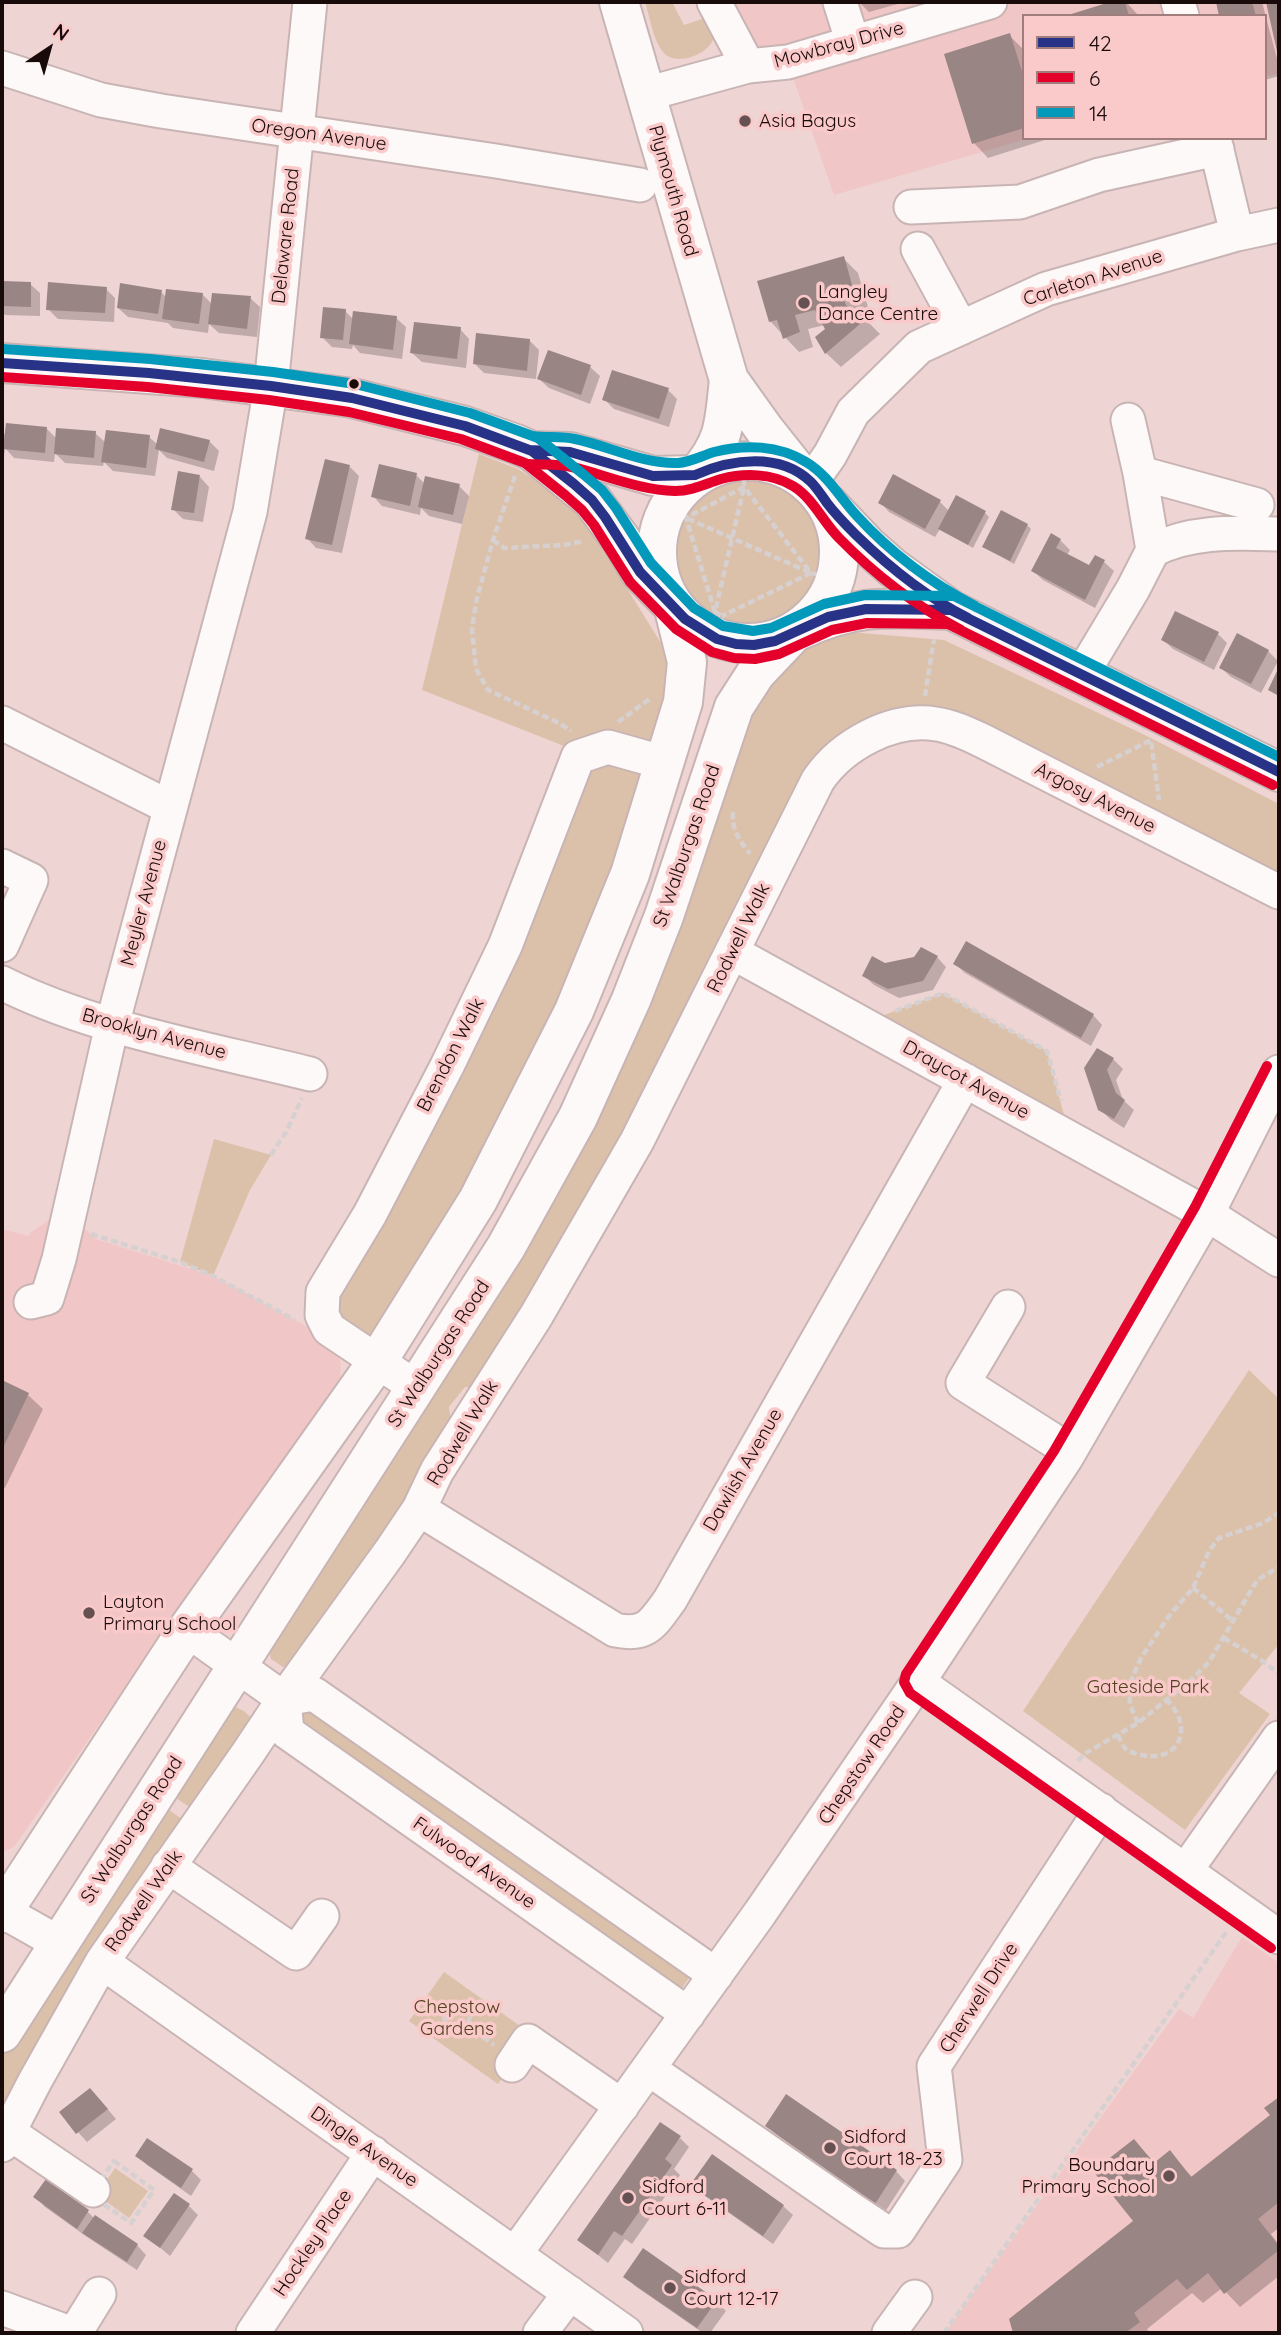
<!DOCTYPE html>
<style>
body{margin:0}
#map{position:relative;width:1281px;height:2335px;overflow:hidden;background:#efd4d4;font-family:Quicksand,sans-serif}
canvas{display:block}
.frame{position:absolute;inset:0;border:4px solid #1a0b0b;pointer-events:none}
.legend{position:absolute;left:1022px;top:14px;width:245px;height:126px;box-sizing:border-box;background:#fac9c9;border:2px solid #a07d7d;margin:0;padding:9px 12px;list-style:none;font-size:21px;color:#1a0b0b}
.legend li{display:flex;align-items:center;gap:14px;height:35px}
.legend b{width:35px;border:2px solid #a07d7d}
.north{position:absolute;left:14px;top:14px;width:70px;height:70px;-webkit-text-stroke:5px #fac9c9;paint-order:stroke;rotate:36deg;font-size:19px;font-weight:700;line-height:28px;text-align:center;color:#1a0b0b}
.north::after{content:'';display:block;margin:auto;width:24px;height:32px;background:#1a0b0b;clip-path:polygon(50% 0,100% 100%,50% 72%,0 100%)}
</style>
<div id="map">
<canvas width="1281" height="2335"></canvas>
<div class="frame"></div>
<ul class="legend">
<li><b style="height:9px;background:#283286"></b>42</li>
<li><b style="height:9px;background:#e4002b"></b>6</li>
<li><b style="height:9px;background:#0399ba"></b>14</li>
</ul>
<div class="north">N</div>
</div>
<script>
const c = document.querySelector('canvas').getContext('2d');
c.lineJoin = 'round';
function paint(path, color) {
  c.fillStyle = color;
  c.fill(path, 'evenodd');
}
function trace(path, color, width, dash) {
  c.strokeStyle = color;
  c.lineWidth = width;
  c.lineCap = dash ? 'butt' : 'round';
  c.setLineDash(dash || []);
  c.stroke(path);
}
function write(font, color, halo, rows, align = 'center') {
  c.font = font + ' Quicksand,sans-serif';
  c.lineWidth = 7;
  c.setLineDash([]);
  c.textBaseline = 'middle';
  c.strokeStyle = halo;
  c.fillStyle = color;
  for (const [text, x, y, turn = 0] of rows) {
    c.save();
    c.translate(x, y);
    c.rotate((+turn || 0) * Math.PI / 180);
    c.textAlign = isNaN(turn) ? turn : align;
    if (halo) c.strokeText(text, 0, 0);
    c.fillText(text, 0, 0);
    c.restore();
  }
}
paint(new Path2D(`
 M714,2h565v72l-14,2v-60h-241v122h6l-196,57 -46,-132 -40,3z
 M52,1218l29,7 15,14 117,37 95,51 29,26 4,11 -1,14 -326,469 -12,5v-623l27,7 2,-4z
 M1242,1937l37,26v370h-334l234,-324 14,9z`), '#f1c6c6');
paint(new Path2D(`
 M645,2h27l12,23 24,-8c4,6 8,13 6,20 -4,17 -37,30 -50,16 -11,-12 -14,-36 -19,-51z
 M479,454l39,15 43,28 23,22 80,129 5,27 -17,66 -16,3 -49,-3 -23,5 -142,-56z
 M671 553a78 78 0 1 1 156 0a78 78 0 1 1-156 0Z
 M850,632l94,8 203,96 132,68v88l-343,-168 -109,42 -342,624 -20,-3 -16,20 5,37 -143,219 -28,4 -12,-8 -8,-30 243,-382 199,-452 87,-152z
 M599,758l37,10 6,18 -84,227 -81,160 -96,159 -24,8 -34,-48 261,-521z
 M943,993l104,58 20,75 -196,-106z
 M214,1139l57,16 -21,35 -37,86 -33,-14z
 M1249,1370l30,29v245l-40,49 31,21 -85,116 -162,-119z
 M314,1694l385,269 -27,40 -385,-271z
 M229,1704l15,7 20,19 -60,87 -44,-30z
 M152,1799l44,29 -194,317v-112z
 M444,1972l89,63 -35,49 -89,-63z
 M115,2168l33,23 -19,27 -32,-23z`), '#dcc1aa');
paint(new Path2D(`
 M859,2h46l-36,10z
 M1117,2h9l13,14h-70z
 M1218,2h44l17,64v10l-14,4v-64h-44z
 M1009,35l15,15v88h27l-63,20 -14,-15z
 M843,258l15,15 10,34 -11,4 23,23 -39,33 -15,-14 1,-23 -2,-5 -17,4 5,18 -14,5 -29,-31z
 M2,283l28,1 10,9v23l-35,-1 -3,-3z
 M106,289l9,9 -1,24 -56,-3 -10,-10z
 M161,292l5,5 36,-3 10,10 38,-6 10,9 -3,30 -38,-4 -10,-9 -1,9 -35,-5 -5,-5 -40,-6 -10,-9z
 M345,311l8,8 43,-1 10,9 -4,32 -42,-6 -7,-8 -1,4 -20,-2 -10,-10z
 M460,329l9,10 -3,29 -44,-6 -10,-9z
 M529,340l10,10 -3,29 -52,-6 -9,-9z
 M590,367l10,9 -10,28 -41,-16 -10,-9z
 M668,390l9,9 -8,28 -55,-18 -10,-10z
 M46,428l11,11 38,-6 11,10 43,-6 9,8 51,-4 10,10 -5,20 -47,-13 -8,-8 -4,26 -42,-5 -9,-9 -1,4 -38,-3 -10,-10 -1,9 -40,-4 -9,-10 -1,9h-2v-26l4,5z
 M350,467l9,9 -17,77 -26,-5 -9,-10z
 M416,475l9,9 34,2 10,10 -7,28 -33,-8 -8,-8 -1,7 -38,-9 -9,-10z
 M200,477l9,10 -6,35 -20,-3 -10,-10z
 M880,502h60l9,9 36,2 4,4 -16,31 -33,-19 -5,8 -46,-25z
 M1027,525l4,4 -17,35 -30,-17z
 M1060,540l10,10 -3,5 23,13 5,-11 9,5 10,9 -19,37 -52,-28 -10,-9z
 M1218,634l9,9 -13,27 -41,-21 -10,-9z
 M1268,651l10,10 -17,32 -30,-16 -10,-9z
 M937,957l9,10 -13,23 -34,8 -25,-13 -10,-9 20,-11z
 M955,964l138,51 9,10 -11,21 -126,-73z
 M1113,1059l10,10 -7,11 7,20 11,10 -10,18 -14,-9 -10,-10 -14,-41z
 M2,1382l26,13 15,14 -38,79 -3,-1z
 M1279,2099v129l-8,6 8,11v31l-39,31 -18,-19 -19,15 -11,-10 -45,36 3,4h-135l-4,-13 124,-98 -1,-81 22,23 14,-11 23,25 79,-62 -6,-7z
 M100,2100l16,19 -29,23 -9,-10z
 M767,2126l129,45 9,10 -20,31 -108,-77z
 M680,2138l9,9 -15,22 6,6 -48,69 -7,-5 -17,24 -29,-23z
 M138,2156l54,15 9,9 -10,16 -44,-31z
 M692,2185l91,21 10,9 -20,29 -71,-50z
 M36,2197l52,15 6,6 43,27 9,10 -9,15 -50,-33 -42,-30z
 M189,2206l9,9 -28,41 -24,-20z
 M644,2251l72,50 10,10 -16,22h-7l-68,-47 -9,-9z`), '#0003');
paint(new Path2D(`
 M1110,2h15l4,14h-64z
 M1216,2h36l4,14h-37z
 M1266,2h13v54h-1z
 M1010,33l14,45v50l-52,16 -28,-90z
 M844,256l10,36 -12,5 10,19 6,-6 9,8 -42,36 -10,-17 10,-8 -10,-19 -20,5 5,17 -17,7 -6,-19 -8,2 -12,-41z
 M2,281l29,1v25l-29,-1z
 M48,282l59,5 -2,26 -59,-3z
 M120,283l42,7 -4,24 -41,-6z
 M166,289l37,4 -4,31 -37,-5z
 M212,293l39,3 -4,33 -39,-5z
 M323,307l23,2 -3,31 -23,-2z
 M353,311l44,5 -4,34 -44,-6z
 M414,322l47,5 -4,32 -47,-6z
 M476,333l54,6 -3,32 -54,-7z
 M548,350l43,15 -10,30 -44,-16z
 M612,370l57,18 -10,31 -57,-19z
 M6,423l41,4 -2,26 -42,-4z
 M56,428l40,3 -2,27 -40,-4z
 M160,428l50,12 -6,22 -49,-13z
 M106,430l44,5 -4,33 -45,-6z
 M325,459l25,6 -18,80 -27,-6z
 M379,464l38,9 -7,33 -39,-9z
 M178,471l22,4 -6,38 -23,-3z
 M893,474l48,26 -16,29 -47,-26z
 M425,476l35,8 -7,31 -35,-8z
 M956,495l30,16 -18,34 -30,-16z
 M1001,510l27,14 -18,37 -28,-14z
 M1051,533l10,6 -5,9 33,17 6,-10 10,5 -20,40 -54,-29z
 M1175,611l44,21 -15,30 -43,-22z
 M1237,633l32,17 -18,34 -32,-16z
 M1279,667v29l-11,-6z
 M966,941l128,73 -13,24 -128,-74z
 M921,947l17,9 -15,25 -35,8 -26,-13 10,-20 13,7 29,-6z
 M1097,1048l17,10 -7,12 9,23 9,7 -11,19 -16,-9 -14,-42z
 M2,1380l27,13 -27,57z
 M90,2088l18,21 -32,25 -17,-22z
 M786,2094l111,76 -22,34 -110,-78z
 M1279,2097v105l-21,17 21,27v4l-55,44 -16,-21 -21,17 -10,-11 -43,34 6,9 -15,11h-8l-2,-2 -3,2h-99l-4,-14 124,-98 -40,-50 41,-32 20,24 16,-13 21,27 79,-62 -6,-7z
 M660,2122l21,14 -16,23 7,6 -50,71 -8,-5 -16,24 -21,-15z
 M147,2138l46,31 -12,19 -46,-32z
 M712,2154l72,51 -21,31 -73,-51z
 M46,2179l43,31 -12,19 -44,-32z
 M174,2193l16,11 -30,44 -17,-12z
 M95,2215l43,29 -11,18 -45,-29z
 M643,2248l74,52 -20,28 -74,-51z`), '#998584');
const minor = new Path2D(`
 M714,2l34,64
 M840,2l13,41
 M1178,2l4,14
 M2,68l99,32 60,11 335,50 144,24
 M646,94l102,-28 40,-4 202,-60
 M1214,138l23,96
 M911,207l109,-5 79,-27 118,-26
 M918,249l43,79
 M1128,420l12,53 13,77
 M1140,473l117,32
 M811,482l19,-27 23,-43 66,-65 127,-58 191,-55 42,-9
 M1082,674l51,-85 20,-39c40,-20 83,-17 126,-16
 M2,723l167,84
 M2,866l29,14 -29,65
 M732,952l475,262 72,46
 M2,983c92,46 208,66 308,91
 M31,1302l16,-4 12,-39 53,-234 138,-513 21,-126 39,-384
 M1008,1307l-45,76 107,68
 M417,1388l-88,-59 -7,-14 1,-23 47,-78 77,-148 58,-120 73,-189 30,-10 57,16
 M419,1509l196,121c32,7 38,-7 55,-30l295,-520
 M187,1630l97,69 30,-5 402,281
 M918,1682l361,255
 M284,1699l3,33 401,282
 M168,1866l128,87 26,-37
 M1186,1870l93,-132
 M2,1911l57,32
 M102,1962l524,371
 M512,2065l16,-24 94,65
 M649,2069l202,140 33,22h14l47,-71 -11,-94 167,-256
 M8,2132l85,58
 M2,2145l33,-64 67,-119 146,-209 36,-54 106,-147 29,-43 18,-38 99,-155 101,-175 181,-361c24,-35 74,-63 118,-56 16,2 32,10 47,17l296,151
 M515,2254l245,-341 158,-231 148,-224 141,-244 72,-142
 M2,2308l68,25
 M75,2333l24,-39
 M253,2333l120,-180
 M540,2333l30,-40
 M889,2333l26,-36`);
const major = new Path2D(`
 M619,2l110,378 35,49 35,44
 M2,363l200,15 150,20 113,28 51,18 16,7 60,49 30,41 18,31 31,32
 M532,451l38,1 83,24 42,-1
 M657 552a91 91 0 1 1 182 0a91 91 0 1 1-182 0Z
 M698,473c28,-33 26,-51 31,-93
 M828,504l40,42 25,22 58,42 328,162
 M800,630c58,-27 90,-22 151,-20
 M2,1913l185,-283 190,-268 101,-162 96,-189 56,-137 53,-172 4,-40 -13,-53
 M2,2033l504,-786 72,-130 53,-117 33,-84 70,-209 22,-34 36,-38`);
trace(minor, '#c9b4b4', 37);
trace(major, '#c9b4b4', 42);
trace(new Path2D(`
 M515,476l-22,64 -17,62 -4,28 4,39 12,21 71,33 12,8
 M659,506l152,67 41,8
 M493,540l11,8 60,-3 20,-4
 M715,612l-29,-94 58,-31 67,86 -89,43
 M715,645l7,-29 -7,-4 29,-125v-29
 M925,696l9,-57
 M618,722l33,-24
 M1097,767l54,-27 8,60
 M733,812c-2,17 7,29 17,42
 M895,1011l48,-18 104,58 14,50
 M271,1155l15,-23 16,-34
 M91,1234l89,28 33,14 82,44
 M1193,1588l40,33
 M1224,1638l40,24 15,12
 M1138,1723l-8,-18 -1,-20 12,-27 28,-42 24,-28 16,-37 10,-13 44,-15 16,-10
 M1118,1735c2,4 4,11 8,14 4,3 10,5 16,6 24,6 46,-10 37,-37 -2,-7 -8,-13 -12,-18
 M1078,1761l6,-7 54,-31 53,-43 18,-18 48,-82 22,-13
 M444 2015a13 13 0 1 1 26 0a13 13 0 1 1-26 0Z
 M466,2025l28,20
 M114,2161l40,29 -23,33 -41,-28z
 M944,2333l283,-402`), '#d7d0d0', 4.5, [7, 3.5]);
trace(minor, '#fdf9f9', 33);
trace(major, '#fdf9f9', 38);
trace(new Path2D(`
 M2,363l147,10 122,13 81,12 113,28 67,25 42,33 18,16 13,17 35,55 45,47 32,20 19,5 18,1 21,-4 53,-24 38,-8 85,1 328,162
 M530,450l40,2 83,24 42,-1
 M695,475c36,-16 85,-23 116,7 6,6 11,14 16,21 9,12 19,22 29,32 34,33 70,62 112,83`), '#283286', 10);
trace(new Path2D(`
 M2,377l146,10 121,13 80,12 112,27 64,24 40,32 17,15 12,15 36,57 46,47 36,23 22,6 21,1 24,-5 53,-24 35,-7 81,1 325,161
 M529,464c15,1 29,0 43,3 34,8 67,23 103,24 17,0 30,-7 46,-12 23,-6 51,-6 72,7 20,12 30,36 46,52 36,37 77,68 122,92
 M1267,1066l-72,141 -141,244 -148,223 -2,8 6,11 361,255`), '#e4002b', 10);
trace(new Path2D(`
 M3,349l147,10 123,13 82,12 115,29 68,25 45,36 19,16 14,18 35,55 43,45 29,18 30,5 18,-3 53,-24 41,-9 89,1 325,161
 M533,436c14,2 28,0 42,3 34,7 67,25 103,24 13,-1 23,-7 36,-11 30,-8 65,-7 92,10 22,13 34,36 51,54 33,36 74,67 118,90`), '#0399ba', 10);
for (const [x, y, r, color] of [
 [745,121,7,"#655151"],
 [804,303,7,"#655151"],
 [354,384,6,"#1a0b0b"],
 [89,1613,7,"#655151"],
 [830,2148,7,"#655151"],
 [1169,2176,7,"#655151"],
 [628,2198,7,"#655151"],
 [670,2288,7,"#655151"]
]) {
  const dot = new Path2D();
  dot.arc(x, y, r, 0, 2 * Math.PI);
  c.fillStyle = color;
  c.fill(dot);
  trace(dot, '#fac9c9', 2.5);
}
write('19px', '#1a0b0b', '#fac9c9', [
 ["Mowbray Drive",839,45,-15],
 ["Oregon Avenue",319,135,8],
 ["Plymouth Road",673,191,74],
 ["Delaware Road",286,236,-84],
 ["Carleton Avenue",1093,278,-18],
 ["Argosy Avenue",1095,798,27],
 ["St Walburgas Road",687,846,-71],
 ["Meyler Avenue",144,903,-75],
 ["Rodwell Walk",739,938,-64],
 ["Brooklyn Avenue",154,1034,15],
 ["Brendon Walk",451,1055,-63],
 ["Draycot Avenue",966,1080,29],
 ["St Walburgas Road",439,1354,-57],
 ["Rodwell Walk",463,1433,-59],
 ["Dawlish Avenue",743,1470,-60],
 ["Chepstow Road",862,1765,-56],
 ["St Walburgas Road",132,1830,-57],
 ["Fulwood Avenue",474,1863,35],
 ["Rodwell Walk",144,1901,-55],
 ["Cherwell Drive",979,1998,-57],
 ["Dingle Avenue",364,2147,35],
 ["Hockley Place",313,2243,-56]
]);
write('19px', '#1a0b0b', '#fac9c9', [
 ["Asia Bagus",759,121],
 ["Langley",818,292],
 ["Dance Centre",818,314],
 ["Layton",103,1602],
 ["Primary School",103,1624],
 ["Sidford",844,2137],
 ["Court 18-23",844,2159],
 ["Boundary",1155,2165,"right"],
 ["Primary School",1155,2187,"right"],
 ["Sidford",642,2187],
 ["Court 6-11",642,2209],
 ["Sidford",684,2277],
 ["Court 12-17",684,2299]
], 'left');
write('19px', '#544120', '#fac9c9', [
 ["Gateside Park",1148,1687],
 ["Chepstow",457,2007],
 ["Gardens",457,2029]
]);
</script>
